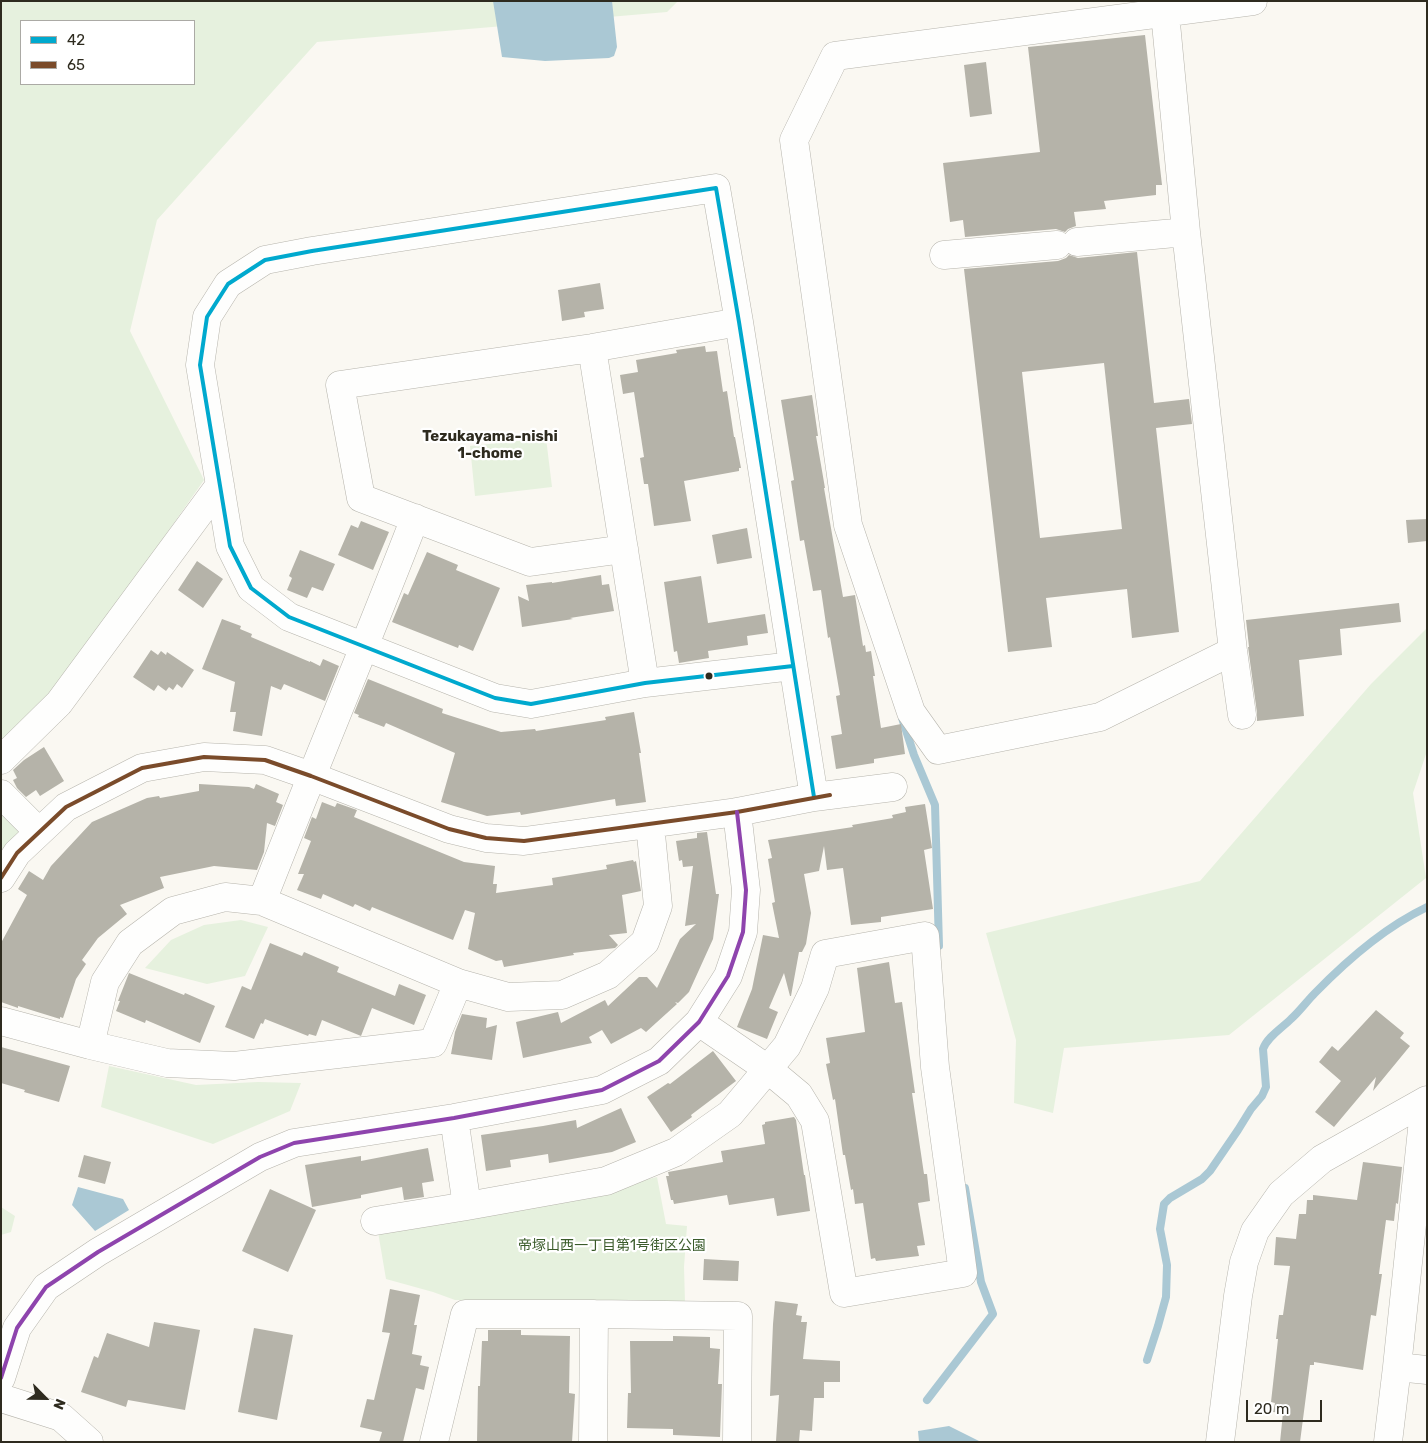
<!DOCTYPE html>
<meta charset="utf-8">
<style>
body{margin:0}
#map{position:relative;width:1428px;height:1443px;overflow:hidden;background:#faf8f2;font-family:Rubik,sans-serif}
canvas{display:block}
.frame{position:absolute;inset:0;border:2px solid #2e2b1f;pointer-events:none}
.legend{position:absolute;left:20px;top:20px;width:175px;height:65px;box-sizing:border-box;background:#fff;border:1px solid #abaaa5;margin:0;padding:6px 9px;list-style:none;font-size:15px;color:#2e2b1f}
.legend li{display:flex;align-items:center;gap:10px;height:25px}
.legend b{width:25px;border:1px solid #abaaa5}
.north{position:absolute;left:20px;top:1373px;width:50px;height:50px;-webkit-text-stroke:4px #fff;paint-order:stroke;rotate:113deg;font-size:14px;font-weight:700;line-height:20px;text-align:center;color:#2e2b1f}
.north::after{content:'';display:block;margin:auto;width:18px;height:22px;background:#2e2b1f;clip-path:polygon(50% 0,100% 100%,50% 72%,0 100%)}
.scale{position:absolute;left:1246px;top:1400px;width:76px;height:22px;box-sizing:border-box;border:2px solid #2e2b1f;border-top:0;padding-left:6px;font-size:15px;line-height:18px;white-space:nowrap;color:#2e2b1f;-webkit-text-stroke:4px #fff;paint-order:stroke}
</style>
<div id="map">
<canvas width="1428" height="1443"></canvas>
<div class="frame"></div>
<ul class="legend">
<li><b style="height:6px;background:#00a9ce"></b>42</li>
<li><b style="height:6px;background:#7a4b2a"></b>65</li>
</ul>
<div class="north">N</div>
<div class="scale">20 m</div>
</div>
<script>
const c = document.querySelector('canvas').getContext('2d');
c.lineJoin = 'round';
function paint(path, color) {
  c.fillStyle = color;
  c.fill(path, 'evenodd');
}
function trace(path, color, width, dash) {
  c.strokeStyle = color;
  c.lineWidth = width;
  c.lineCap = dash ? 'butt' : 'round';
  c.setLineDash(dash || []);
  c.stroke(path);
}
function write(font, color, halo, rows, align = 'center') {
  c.font = font + ' Rubik,"Noto Sans JP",sans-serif';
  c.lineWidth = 4.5;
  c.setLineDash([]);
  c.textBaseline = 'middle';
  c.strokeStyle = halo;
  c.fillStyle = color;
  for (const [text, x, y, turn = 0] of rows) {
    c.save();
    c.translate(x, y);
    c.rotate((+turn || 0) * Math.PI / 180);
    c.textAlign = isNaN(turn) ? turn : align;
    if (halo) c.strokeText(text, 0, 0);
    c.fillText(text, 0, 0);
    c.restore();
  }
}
paint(new Path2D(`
 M1,1h677l-11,11 -350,30 -160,178 -27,111 74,149 -149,213 -54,54zM21,21h173v63h-173z
 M546,438l6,49 -77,9 -5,-50z
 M1427,628v123l-14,42 13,85 -197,157 -165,13 -11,65 -39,-10 2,-63 -30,-107 214,-52 171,-197z
 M1,806l23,23 -23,27z
 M241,920l27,7 -23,49 -38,8 -62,-16 26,-28 33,-15z
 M109,1066l87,19 62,-3 43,1 -11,28 -77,33 -112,-37z
 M657,1177l9,47 21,2 -3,41 1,35 -230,-2 -22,-8 -47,-13 -8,-47 259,-50z
 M1,1207l14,9 -4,16 -10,3z`), '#e6f1de');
paint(new Path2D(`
 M493,1h119l5,46 -3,9 -5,2 -64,3 -43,-4z
 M78,1187l45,12 6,11 -34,21 -23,-26z
 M949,1426l30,15v1h-60l-1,-11z`), '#aac8d4');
trace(new Path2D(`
 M902,718l12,37 21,50 4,141
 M1147,1360l11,-34 8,-29 1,-32 -7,-36 4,-25 6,-6 32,-19 8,-8 28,-41 13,-21 11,-13 4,-9 -3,-38c4,-12 19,-21 28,-30 9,-8 16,-18 24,-26 32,-33 70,-66 112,-86
 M927,1400l66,-86 -12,-32 -16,-94`), '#aac8d4', 8);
paint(new Path2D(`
 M1145,35l17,150h-6v10l-52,6 2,8 -32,3 2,14 -8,3 -3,3 -9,-3 -91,8 -2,-17 -13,2 -7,-59 97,-11 -12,-105z
 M986,62l6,52 -22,3 -6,-52z
 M1137,252l17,151 35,-4 3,25 -36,4 23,204 -47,6 -5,-49 -81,9 6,49 -44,5 -44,-383 94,-8 8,-3 3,-3 9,3zM1104,363l18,166 -82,9 -18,-166z
 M600,283l4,26 -20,3 1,5 -23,4 -4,-31z
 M705,346l1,6 11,-1 6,41 4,-1 7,46h1l6,31h-2v3l-55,10 7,40 -37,5 -6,-42h-4l-4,-26 4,-1 -10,-65 -11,2 -3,-19 18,-3 -2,-12 41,-7 -1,-3z
 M812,395l6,41h-2l9,52h-1l19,109 12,-2 8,51 2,-1 1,7 5,-1 4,25h-2l8,52 20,-4 4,30 -31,5v4l-38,6 -5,-33 11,-2 -6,-38 4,-1 -10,-58 -2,1 -7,-48 -8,1 -9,-51 -4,1 -9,-60 3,-1 -13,-80z
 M1427,519v22l-19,2 -2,-23z
 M361,521l28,11 -16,38 -35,-15 13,-30 7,3z
 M747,528l5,30 -35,6 -5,-29z
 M300,550l35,14 -12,27 -11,-4 -5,11 -20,-8 5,-12 -3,-2z
 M427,552l31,13 -2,5 44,18 -27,63 -14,-6 -1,3 -66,-26 12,-29 4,2z
 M197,561l26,18 -20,29 -25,-18z
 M601,575l1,10 7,-1 5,27 -44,7 3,1 -51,8 -4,-31 11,5 -3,-16 26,-3v1z
 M701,576l7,47 57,-9 3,19 -21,3 1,9 -40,6 1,7 -30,5 -2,-12 -3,1 -10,-70z
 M1399,603l2,19 -61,7 2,26 -43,5 5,56 -47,5v-8l-9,-66h1l-3,-27z
 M222,619l19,7 -1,3 12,5 -1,3 59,25v-1l10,5 3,-7 16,7 -14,35 -41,-17 -3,6 -10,-4 -9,50 -29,-5 3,-19h-6l5,-30 -33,-13z
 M151,650l7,5 3,-4 5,4 1,-3 27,18 -12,18 -5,-4 -4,6 -4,-3 -3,4 -8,-6 -4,6 -21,-14z
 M368,679l75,30 -1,4 59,19 34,-3 1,2 70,-11 -1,-3 29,-5 7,41h-2l7,49 -30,4 -1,-7 -94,16 -1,-3 -33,4 -46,-14 14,-49 -69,-30 -2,4 -26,-10 1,-2 -5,-2z
 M44,747l20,34 -24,15 -4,-6 -10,7 -9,-9 -4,-8 4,-2 -4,-8 11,-10z
 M199,784l50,3 5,2 2,-5 23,10 -3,8 7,3 -8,21 -8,-3 -3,29 -7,18 -43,-4 -54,11 4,11 -44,17 7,9 -29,24 -16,22 4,4 -10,15 -13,39 -3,-1v2l-42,-13v2l-17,-6v-59l26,-48 -9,-6 11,-18 14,9 8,-14 41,-44 55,-24 12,-2 1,2 39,-7z
 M322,802l13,5 2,-4 20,7 -3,7 110,45 31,4 -2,18h4l-1,9 57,-8 -1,-7 55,-9 -1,-4 27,-5 1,2 2,-1 5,30 -19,4 5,38 -18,2 9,10 -3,3 -42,5 1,2 -70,12 -2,-7 -6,1 -28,-12 7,-36 -10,-3 -12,30 -81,-33 -2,4 -15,-7 -2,3 -30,-13 -2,5 -24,-9 7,-16h-6l13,-33 -7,-3 8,-21 4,2z
 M925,804l7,44 -8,2 9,59 -52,8v5l-30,3 -8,-57 -16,2 -3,-24 -5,25 -15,3 7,39 -5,31 -4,8h-3l-8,44h-1l-6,-23 -15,35 9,4 -11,27 -30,-12 15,-38 11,-54 16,3 -7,-35 3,-1 -7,-43 4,-1 -4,-18 85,-13 -1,-2 41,-7 -1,-3 14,-3 -1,-5z
 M707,832l9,62h3l-6,45 -24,53 -11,11 -3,-1 2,2 -31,28 -5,-4 -30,16 -9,-14 -13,7 3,6 -69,15 -7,-36 42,-10 3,11 44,-23 3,6 31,-29h8l10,11 23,-49 16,-15 -11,2 8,-60 -10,1 -1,-7 -3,1 -3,-20 21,-3v-5z
 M270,943l32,13 2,-4 35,15 -2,5 58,24 4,-12 27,11 -12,30 -42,-17 -11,28 -39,-16 -6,16 -7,-2 -1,2 -43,-17 -2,5 -2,-1 -7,16 -29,-12 17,-41 9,4z
 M889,962l6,41 7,-1 13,91h-3l12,81h3l3,27 -12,2 7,42 -8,1 2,10 -43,5 -1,-3 -4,1 -8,-56 -8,1 -2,-15 -2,1 -6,-35h-2l-8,-56 -2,1 -7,-36 4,-1 -4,-25 39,-6 -8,-64z
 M129,973l55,22 1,-2 30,13 -15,37 -54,-23 -1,3 -29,-12 4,-10h-2z
 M1376,1010l28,23 -4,5 10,8 -37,45 3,-14 -42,50 -19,-15 26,-31 -22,-19 13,-16 6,5z
 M462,1014l25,4 -1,10 11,-3 -5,35 -41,-6 4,-22z
 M1,1047l69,19 -11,36 -35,-10 1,-2 -24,-7z
 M713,1051l23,30 -45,34 1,2 -21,15 -24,-35 21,-14 2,1z
 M621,1108l15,34 -24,10 -63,11 -1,-9 -38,6 1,7 -25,4 -5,-36 62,-9 33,-6 1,8z
 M794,1117l2,3 8,55h1l5,36 -33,5 -3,-18 -45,7 -2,-10 -53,9 -1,-4h-2l-5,-24h3l-1,-4 55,-10 -2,-11 44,-7 -3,-19 3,-1v-2z
 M428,1148l6,33 -12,2 2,14 -20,3 -2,-13 -41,8v3l-49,9 -7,-42 56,-9v5z
 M84,1155l27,7 -6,22 -27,-7z
 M1363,1162l39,5 -4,37 -2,-1 -2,18 -8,-1 -7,54h3l-6,42 -5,-1 -8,55 -49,-8v3h-4l-10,77h-20l3,-29 -10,-1 2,-9 -4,-1 7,-63h-2l3,-24h4l7,-49 -16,-1 2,-28 20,2 3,-25h7l1,-14h6v-5l44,5z
 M270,1189l46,21 -28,62 -46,-21z
 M704,1259l35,2 -1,20 -35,-1z
 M390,1289l30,6 -6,30h3l-5,29 10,2 -2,9 9,2 -5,23 -8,-2 -13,54h-24l3,-10 -22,-5 7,-28 7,1 16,-67 -8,-1z
 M775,1301l23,3 -2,11 6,1 -1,6h6l-4,37 37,2v21h-16v16h-10l-2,33 -12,-1 -1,12 -23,-1 3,-46 -9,1 3,-72z
 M154,1322l46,8 -15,80 -57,-10 -2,7 -45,-15 13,-36 4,2 9,-25 42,14z
 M254,1328l39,7 -16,85 -39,-8z
 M488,1330h33v5l49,1 -1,57 6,1 -3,48h-95l1,-56h2l2,-45h6z
 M673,1336l37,1v11l10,1 -2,35h4l-2,53 -47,-2v-6l-46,-1 1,-35h3l-1,-52h43z`), '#b5b3a9');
const minor = new Path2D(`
 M1165,13l21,219 47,419 9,64
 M1077,242l109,-10
 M944,255l113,-10
 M592,348l53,335
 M624,549l-94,13 -169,-64 -21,-113 252,-37 147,-26
 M1233,651l-133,66 -162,33 -27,-38 -63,-187 -54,-385 41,-84 418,-55
 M793,666l-148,17 -114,21 -36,-6 -206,-81 -38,-29 -21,-42 -30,-181 7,-48 21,-33 37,-24 47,-9 404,-63 23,134 75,475
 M1,760l58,-57 161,-218
 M1,794l38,38
 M1,878l16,-25 49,-46 76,-39 62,-11 61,3 46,16 138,53 37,9 38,3 213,-29 77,-15 79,-10
 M262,901c50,-128 103,-254 153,-383
 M1,1021l89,24 77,18 67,3 199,-23 25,-60
 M90,1045l15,-63 25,-39 43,-32 52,-14 37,4 196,82 50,14 54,-2 46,-20 37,-33 13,-36 -8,-82
 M454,1118l13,88
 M375,1221l92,-15 139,-25 70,-29 54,-38 57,-68 28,-58 10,-34 100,-18 10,131 28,206 -119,20 -29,-172 -16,-26 -30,-25 -70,-48
 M1397,1367l30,3
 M1,1378l16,-50 29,-41 52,-35 162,-95 34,-14 160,-25 148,-28 57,-29 40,-39 29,-46 15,-44 3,-42 -9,-78
 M1,1398l60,19 28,25
 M434,1442l31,-128h129l144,2 -1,126
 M593,1442l1,-128
 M1220,1442l18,-146 6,-34 11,-31 26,-37 41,-35 105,-59
 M1388,1442l9,-75 28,-266`);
trace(minor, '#b6b4ac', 29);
trace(minor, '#fefefd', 28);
trace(new Path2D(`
 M793,666l-148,17 -114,21 -36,-6 -206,-81 -38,-29 -21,-42 -30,-181 7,-48 21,-33 37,-24 47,-9 404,-63 23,134 75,475`), '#00a9ce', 4);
trace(new Path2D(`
 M1,878l16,-25 49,-46 76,-39 62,-11 61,3 46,16 138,53 37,9 38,3 213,-29 93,-17`), '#7a4b2a', 4);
trace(new Path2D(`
 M1,1378l16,-50 29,-41 52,-35 162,-95 34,-14 160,-25 148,-28 57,-29 40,-39 29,-46 15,-44 3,-42 -9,-78`), '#8e44ad', 4);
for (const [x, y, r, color] of [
 [709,676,4.5,"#2e2b1f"]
]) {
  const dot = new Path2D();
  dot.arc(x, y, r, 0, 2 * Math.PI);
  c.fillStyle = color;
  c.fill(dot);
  trace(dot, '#fff', 2);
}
write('14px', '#3a5b2a', '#fff', [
 ["帝塚山西一丁目第1号街区公園",612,1246]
]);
write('bold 15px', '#2e2b1f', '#fff', [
 ["Tezukayama-nishi",490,437],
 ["1-chome",490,454]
]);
</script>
